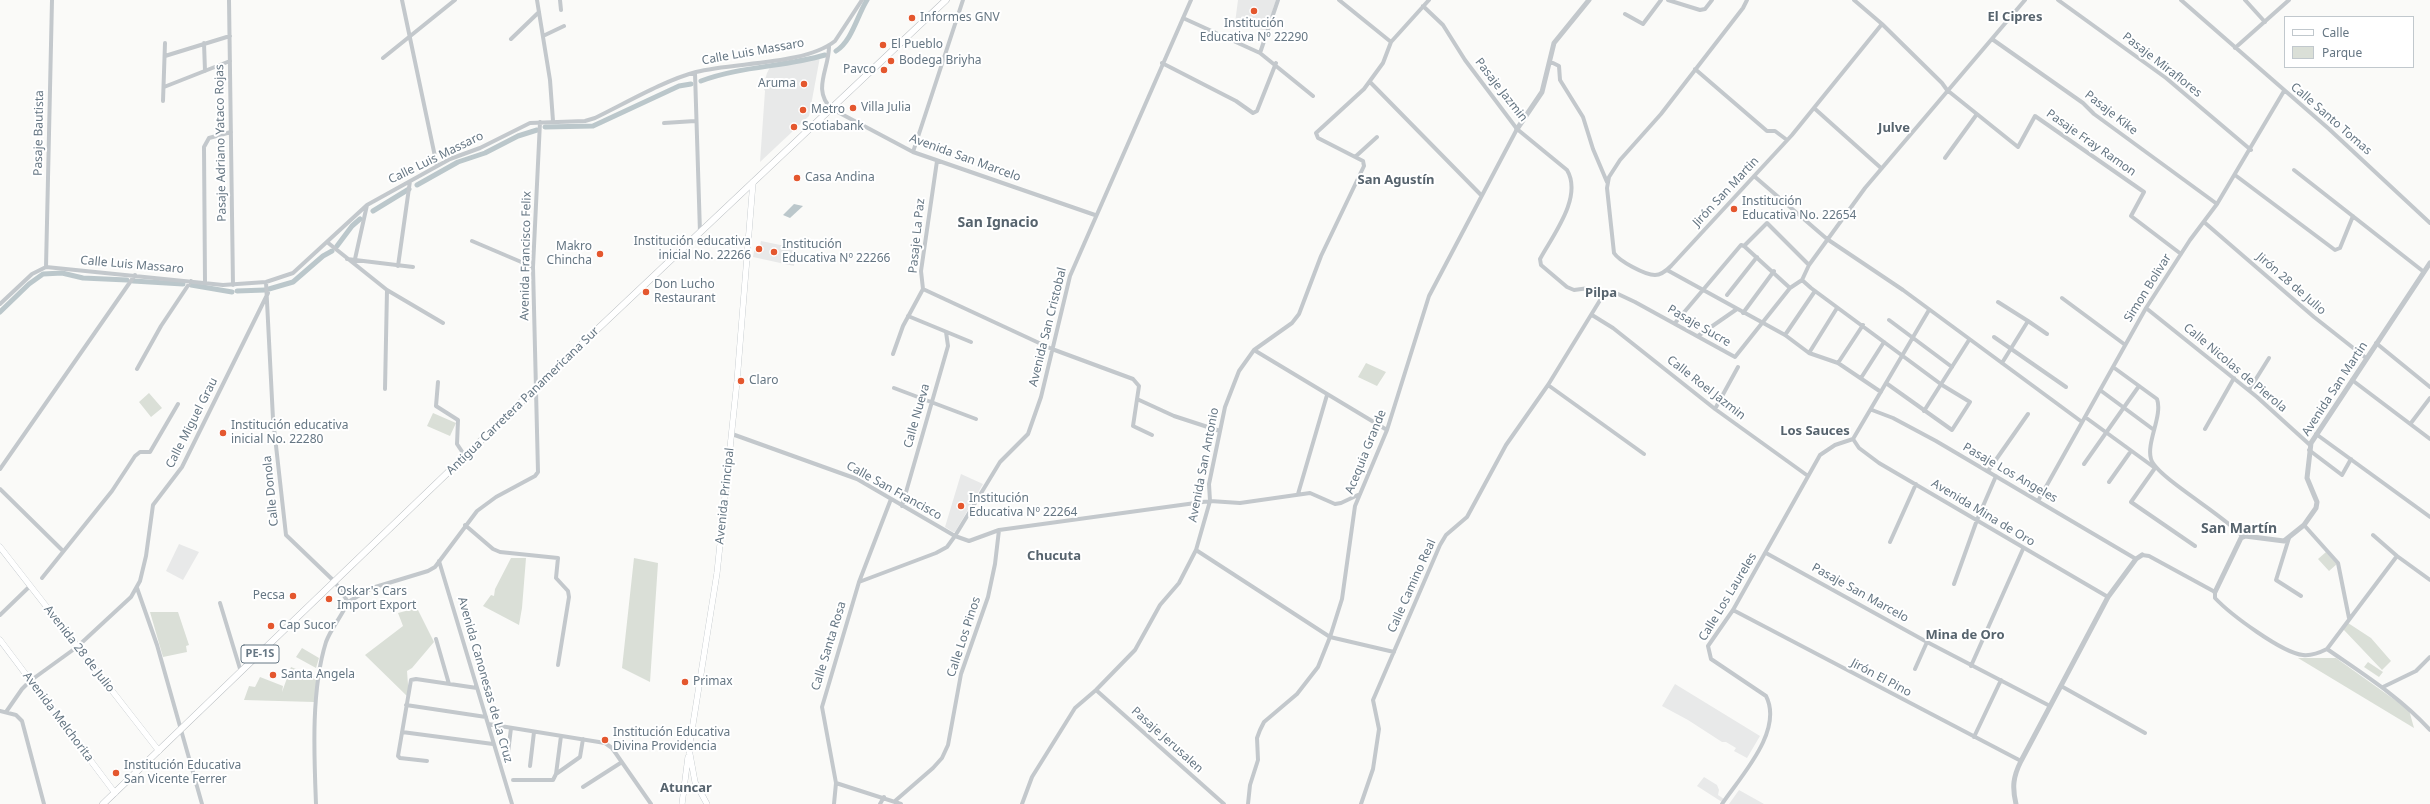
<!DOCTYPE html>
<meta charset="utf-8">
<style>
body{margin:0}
#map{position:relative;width:2430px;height:804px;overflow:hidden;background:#fafaf8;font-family:"Noto Sans",sans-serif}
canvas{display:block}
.legend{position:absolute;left:2284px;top:16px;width:130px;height:52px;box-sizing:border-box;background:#fff;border:1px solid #c1c8cd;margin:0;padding:5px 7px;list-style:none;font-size:12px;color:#657683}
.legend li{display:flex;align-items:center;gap:8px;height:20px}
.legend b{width:20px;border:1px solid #c1c8cd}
</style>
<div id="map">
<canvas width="2430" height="804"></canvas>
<ul class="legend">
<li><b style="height:5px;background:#fff"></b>Calle</li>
<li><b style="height:11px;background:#dadfd7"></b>Parque</li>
</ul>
</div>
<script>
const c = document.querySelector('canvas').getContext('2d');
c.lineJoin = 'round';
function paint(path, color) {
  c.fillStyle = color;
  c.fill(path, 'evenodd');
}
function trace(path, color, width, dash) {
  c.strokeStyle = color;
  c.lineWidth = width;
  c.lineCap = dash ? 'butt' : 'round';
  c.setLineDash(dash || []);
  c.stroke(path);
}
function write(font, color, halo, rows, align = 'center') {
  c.font = font + ' "Noto Sans",sans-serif';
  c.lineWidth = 4;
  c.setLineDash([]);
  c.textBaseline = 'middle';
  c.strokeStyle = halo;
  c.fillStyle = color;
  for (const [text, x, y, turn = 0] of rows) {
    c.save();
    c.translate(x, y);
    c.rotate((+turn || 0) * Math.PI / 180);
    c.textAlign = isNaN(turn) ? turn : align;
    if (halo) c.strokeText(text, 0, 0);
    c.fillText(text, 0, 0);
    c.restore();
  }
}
paint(new Path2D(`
 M1238,0h38l-10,31 -31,-8z
 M820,57l-11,59 -49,46 5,-71 -2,-4 4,-14 3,-6z
 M761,241l34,7 -1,18 -41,-9 2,-11h5z
 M961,474l22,10 -28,48h-2l-8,-5z
 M179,544l20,8 -16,28 -17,-9z
 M1675,684l85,52 -13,22 -13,-7 2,-3 -10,-6h-4l-34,-22 -26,-14z
 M1704,777l13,8 2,5 -1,5 6,4 -2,3 -25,-16z
 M1739,790l25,14h-35z`), '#e8e9e9');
paint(new Path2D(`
 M1366,363l20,9 -9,14 -19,-9z
 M149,393l13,15 -11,9 -12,-15z
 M433,413l23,10 -6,13 -23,-10z
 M2326,552l11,12 -8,7 -11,-12z
 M511,558h15l-4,50 -3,17 -36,-19 8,-11 3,1 1,-7z
 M634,558l24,5 -8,119 -28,-14z
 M417,608l17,34 -22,26 -5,3 2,27 -44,-43 38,-29 -5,-13z
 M150,612h28l11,33 -3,1 1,6 -24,5z
 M2348,623l23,15 20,23 -9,9 -39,-41z
 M302,648l17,10 -3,10 -20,-11z
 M2298,658h38l73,52 5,18z
 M2368,662l15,10 -4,5 -15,-10z
 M291,667l27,11 -4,24 -70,-2 5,-14 6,1 5,-10 23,9 -1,6z`), '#dadfd7');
paint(new Path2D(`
 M794,204l9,2 -13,12 -7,-3z`), '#bbc7cb');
trace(new Path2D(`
 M836,51c16,-10 21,-35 31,-51
 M701,81c40,-15 83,-14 124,-26
 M545,127l48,-1 86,-40 12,-2
 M417,185l41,-23 27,-9 33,-17 19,-6
 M373,211l36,-22
 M337,246l15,-20 8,-7
 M133,281l50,3
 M191,285l41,7
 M269,289l24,-7 30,-26 9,-5
 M237,291l28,-1
 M0,312l29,-28 14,-10 19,-1 21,5 44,2`), '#bbc7cb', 5);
const secondary = new Path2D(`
 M0,547l159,204
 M0,640l115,153
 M682,804l6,-47
 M707,804l-12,-22 -6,-33 28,-176 20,-192 16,-199`);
const trunk = new Path2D(`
 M103,804l466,-448 377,-356`);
trace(secondary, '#b3babf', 6);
trace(trunk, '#b4b9bd', 7);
trace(new Path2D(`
 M229,0l4,285
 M402,0l35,166
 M537,0l13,80 3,41
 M560,0l1,10
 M1339,0l52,42
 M1668,0l32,10 5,-1 7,-9
 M1747,0l-4,8 -82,106 -41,46 -11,17 -2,11 7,65c5,8 31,22 41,22 6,0 12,-5 16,-9l121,-131 90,-111
 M1854,0l28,24 60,59 5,7 71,57 17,-31 109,76 -13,24 50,38
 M2058,0l108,78 85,72
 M2181,0l148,129 101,94
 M2245,0l20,22
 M1423,6l20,19 22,35 52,69 50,41c16,27 -14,65 -27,89l1,6 26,22 7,3 15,-2 13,9
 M1625,14l18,10 18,-24
 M1183,18l77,35 53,43
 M543,36l21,-10
 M511,39l28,-27
 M1992,39l91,64 11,11 123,90
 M204,43l1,28
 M829,45c1,23 -18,45 3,64l81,43 182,63
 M2235,48l54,-48
 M1260,53l18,-53
 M165,56l65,-20
 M383,58l72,-58
 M1162,63l74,38 17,12 4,-2 19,-48
 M1549,63h4l6,3 1,14 23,37 10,32 14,33
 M1695,69l72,62h8l12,9
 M695,73l5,160
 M1370,82l111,113
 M164,87l66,-26
 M163,101l2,-58
 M1814,108l67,60
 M664,123l31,-2
 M913,152l50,-152
 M1355,157l22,-20
 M1945,158l32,-44
 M2294,170l130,102
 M2235,175l100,75 5,-2 13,-32
 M1754,176l73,63 76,51 179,132
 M2204,222l110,95 52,41
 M472,241l61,26
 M327,242l60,48 56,33
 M1744,246l46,42
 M347,259l66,8
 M355,259l12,-54
 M398,266l12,-85
 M46,267l6,-267
 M1667,270l118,65 24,18 29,10 43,29
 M1802,280l7,-15 56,-77 160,-188
 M1802,280l9,8 131,97 28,17 -18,28 -66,-47
 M266,282l7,137 13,116 49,47 13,20
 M205,283l-1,-136 5,-9 22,-6
 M923,289l129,60 81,30 6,7 -6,40 19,9
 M1727,295l30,-38
 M1602,297l16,-3 17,8 100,55 55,-69 12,-8
 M2062,298l62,46
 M1998,302l30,19 -26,42
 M0,304l32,-30 14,-7 177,18 43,-3 27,-9 74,-68 83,-46 30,-11 50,-25 55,-2 10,-3c29,-14 70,-38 101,-46 39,-10 109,-7 139,-31l27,-41
 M2146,308l111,89 53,48
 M1743,313l31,-42
 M1592,315l21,13 102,81 93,67
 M908,316l63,26
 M1889,320l63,47
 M2028,321l19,13
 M1675,323l66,-78 3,1 23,-23 42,42
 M1785,335l30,-44
 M1698,336l39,-27
 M1994,337l72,50
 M2376,343l54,44
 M1254,350l133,80
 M1809,353l28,-45
 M893,354l10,-28 20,-37 -2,-18 16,-110
 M1838,363l25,-38
 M2113,367l44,32c6,16 -11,44 -6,60 5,18 75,57 92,78
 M137,369l24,-43 30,-45
 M1861,378l23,-36
 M2352,380l78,59
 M438,382l-2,24 22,14 -1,24 8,12
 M1548,385l96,69
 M894,388l82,31
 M385,389l2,-99
 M2100,390l54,40
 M2249,390l20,-32
 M1137,399l37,17 46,15
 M1715,409l23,-42
 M1872,410l21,8 43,23 200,118
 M1924,411l45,-71
 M2085,417l70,51 -24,34 64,44
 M2411,423l19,-25
 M2205,429l29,-51
 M732,434l125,45 98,57 45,-74 28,-28 13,-37 29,-121 121,-276
 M2316,434l114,83
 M1853,439l6,9 20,15 229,134
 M1853,439l76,-129
 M2309,450l33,25 9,-16
 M2084,464l55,-78
 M0,469l135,-194
 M1988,471l40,-57
 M2109,482l22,-31
 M0,489l62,61
 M1298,494l29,-99
 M2038,501l108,-193 44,-68 27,-36 67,-113
 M902,506l46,-160 -2,-14
 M465,525l28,24 7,3 58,6 -2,20 12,13 1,6 -11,68
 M2304,525l34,38 11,55
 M2373,535l24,21 33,24
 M2289,538l-13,42 25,16
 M1890,542l26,-58
 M1196,550l134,87 64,15
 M1766,553l161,89 123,64
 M2142,555l7,1 66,36v6c15,16 67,55 88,57 8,1 16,-2 24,-6l70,-93
 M439,561l73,243
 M42,578l70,-87 23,-35 5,-4h10l28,-48
 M859,582l77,-29 11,-6 8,-11 14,5 30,-11 211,-29 30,2 70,-10 25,11 6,-1 19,-9
 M1954,584l23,-64 19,-44
 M137,588l20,57 45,159
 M348,602l24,-14 56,-17 7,-4 42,-56 19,-14 39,-21 3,-4 -5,-205 7,-145
 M220,603l21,69
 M1733,610l288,151
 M0,615l29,-28
 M436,639l13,45
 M2327,649c36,25 73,48 103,81
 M1971,666l52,-117
 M1915,669l12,-27
 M2061,686l84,47
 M2383,687l33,-16 14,-14
 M1096,690l128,114
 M406,705l80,12
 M0,711l16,4 6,6 22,83
 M6,712l16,-23 8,-8 47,-34 54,-50 9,-16 6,-25 7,-51 29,-38 86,-174
 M488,724l117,19 7,5 39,56
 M402,732l91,12
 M1974,737l27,-57
 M427,761l-27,-3 -2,-2 13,-76 5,-1 61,9
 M507,761l4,-33
 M530,766l4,-34
 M556,774l24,-17 3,-18
 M513,780h40l3,-6 5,-38
 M836,783l65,21
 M583,787l39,-25
 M895,801l38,-33 9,-10 6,-13 13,-71 27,-77 7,-33 4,-34
 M316,804c-2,-50 -5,-114 10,-162 5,-14 16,-26 22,-40
 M834,804l2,-21 -14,-76 37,-125 32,-83
 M880,804l4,-7
 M1022,804l10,-27 43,-69 21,-18 39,-40 25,-45 19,-22 17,-33 14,-49 -1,-17 16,-77 14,-36 15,-21 38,-27 7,-9 22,-58 43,-90 -1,-5 -45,-23 -2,-5 48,-44 19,-26 8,-21 38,-42
 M1248,804l2,-19 8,-25 -1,-22 3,-8 4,-8 33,-28 21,-27 12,-30 12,-38 13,-93 32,-76 42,-134 88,-167
 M1361,804l12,-35 6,-40 -6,-29 67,-155 6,-10 21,-18 39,-72 42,-60 54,-88
 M1722,804c18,-27 62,-73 44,-108l-55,-37 -3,-13 25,-36 87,-155 15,-10 18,-6`), '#c3c8cc', 4);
trace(new Path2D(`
 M1517,129l25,-37 12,-49 35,-43
 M2215,592l26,-54 4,-2 39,5 20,-16 12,-17 1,-6 -10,-24 4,-35 119,-180
 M2016,804c-4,-17 -3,-27 5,-43l87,-164 28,-38 6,-4`), '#c3c8cc', 5);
trace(secondary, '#fff', 5.5);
trace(trunk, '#fff', 6);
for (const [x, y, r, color] of [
 [1254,11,4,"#e4572e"],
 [912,18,4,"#e4572e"],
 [883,45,4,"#e4572e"],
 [891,61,4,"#e4572e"],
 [884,70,4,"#e4572e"],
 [804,84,4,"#e4572e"],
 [853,108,4,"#e4572e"],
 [803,110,4,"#e4572e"],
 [794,127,4,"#e4572e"],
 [797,178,4,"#e4572e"],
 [1734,209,4,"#e4572e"],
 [759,249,4,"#e4572e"],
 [774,252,4,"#e4572e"],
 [600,254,4,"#e4572e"],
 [646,292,4,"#e4572e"],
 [741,381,4,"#e4572e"],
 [223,433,4,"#e4572e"],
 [961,506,4,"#e4572e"],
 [293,596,4,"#e4572e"],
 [329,599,4,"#e4572e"],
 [271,626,4,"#e4572e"],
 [273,675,4,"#e4572e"],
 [685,682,4,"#e4572e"],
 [605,740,4,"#e4572e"],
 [116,773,4,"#e4572e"]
]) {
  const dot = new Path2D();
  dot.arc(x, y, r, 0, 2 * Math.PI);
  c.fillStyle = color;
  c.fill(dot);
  trace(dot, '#fff', 1.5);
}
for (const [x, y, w] of [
 [260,654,38]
]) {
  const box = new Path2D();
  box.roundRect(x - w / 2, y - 9, w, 18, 3);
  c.fillStyle = '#fff';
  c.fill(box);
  trace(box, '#657683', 1);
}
write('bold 11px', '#657683', null, [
 ["PE-1S",260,654]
]);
write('12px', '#657683', '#fff', [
 ["Informes GNV",920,18],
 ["Institución",1254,24,"center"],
 ["Educativa Nº 22290",1254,38,"center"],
 ["El Pueblo",891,45],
 ["Bodega Briyha",899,61],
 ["Pavco",876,70,"right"],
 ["Aruma",796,84,"right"],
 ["Villa Julia",861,108],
 ["Metro",811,110],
 ["Scotiabank",802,127],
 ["Casa Andina",805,178],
 ["Institución",1742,202],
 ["Educativa No. 22654",1742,216],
 ["Institución educativa",751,242,"right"],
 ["inicial No. 22266",751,256,"right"],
 ["Institución",782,245],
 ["Educativa Nº 22266",782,259],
 ["Makro",592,247,"right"],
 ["Chincha",592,261,"right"],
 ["Don Lucho",654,285],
 ["Restaurant",654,299],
 ["Claro",749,381],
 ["Institución educativa",231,426],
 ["inicial No. 22280",231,440],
 ["Institución",969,499],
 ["Educativa Nº 22264",969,513],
 ["Oskar's Cars",337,592],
 ["Import Export",337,606],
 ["Pecsa",285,596,"right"],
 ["Cap Sucor",279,626],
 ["Santa Angela",281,675],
 ["Primax",693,682],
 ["Institución Educativa",613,733],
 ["Divina Providencia",613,747],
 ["Institución Educativa",124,766],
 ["San Vicente Ferrer",124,780]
], 'left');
write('12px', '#657683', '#fff', [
 ["Calle Luis Massaro",753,52,-10],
 ["Pasaje Miraflores",2162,65,38],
 ["Pasaje Jazmin",1501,90,52],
 ["Pasaje Kike",2111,113,38],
 ["Calle Santo Tomas",2331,119,41],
 ["Pasaje Bautista",39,133,-89],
 ["Pasaje Adriano Yataco Rojas",221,143,-91],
 ["Pasaje Fray Ramon",2091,143,35],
 ["Calle Luis Massaro",436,158,-26],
 ["Avenida San Marcelo",965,158,20],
 ["Jirón San Martin",1726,192,-47],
 ["Pasaje La Paz",917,236,-84],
 ["Avenida Francisco Felix",526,256,-89],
 ["Calle Luis Massaro",132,265,5],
 ["Jirón 28 de Julio",2291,284,41],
 ["Simon Bolivar",2148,288,-58],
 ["Pasaje Sucre",1699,326,30],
 ["Avenida San Cristobal",1048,327,-76],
 ["Calle Nicolas de Pierola",2235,368,40],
 ["Calle Roel Jazmin",1706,388,38],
 ["Avenida San Martin",2335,389,-57],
 ["Antigua Carretera Panamericana Sur",523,401,-44],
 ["Calle Nueva",917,416,-74],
 ["Calle Miguel Grau",192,423,-63],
 ["Acequia Grande",1366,452,-68],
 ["Avenida San Antonio",1204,465,-79],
 ["Pasaje Los Angeles",2010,473,30],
 ["Calle Donola",271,491,-96],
 ["Calle San Francisco",894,491,29],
 ["Avenida Principal",725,496,-84],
 ["Avenida Mina de Oro",1983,513,31],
 ["Calle Camino Real",1412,586,-66],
 ["Pasaje San Marcelo",1860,593,29],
 ["Calle Los Laureles",1728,597,-59],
 ["Calle Los Pinos",964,637,-72],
 ["Calle Santa Rosa",829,646,-73],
 ["Avenida 28 de Julio",79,649,52],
 ["Jirón El Pino",1881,678,28],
 ["Avenida Canonesas de La Cruz",485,680,74],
 ["Avenida Melchorita",58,717,53],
 ["Pasaje Jerusalen",1167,740,42]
]);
write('bold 13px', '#57646e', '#fff', [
 ["El Cipres",2015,17],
 ["Julve",1894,128],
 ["San Agustín",1396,180],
 ["Pilpa",1601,293],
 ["Los Sauces",1815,431],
 ["Chucuta",1054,556],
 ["Mina de Oro",1965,635],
 ["Atuncar",686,788]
]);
write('bold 14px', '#57646e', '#fff', [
 ["San Ignacio",998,223],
 ["San Martín",2239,529]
]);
</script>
